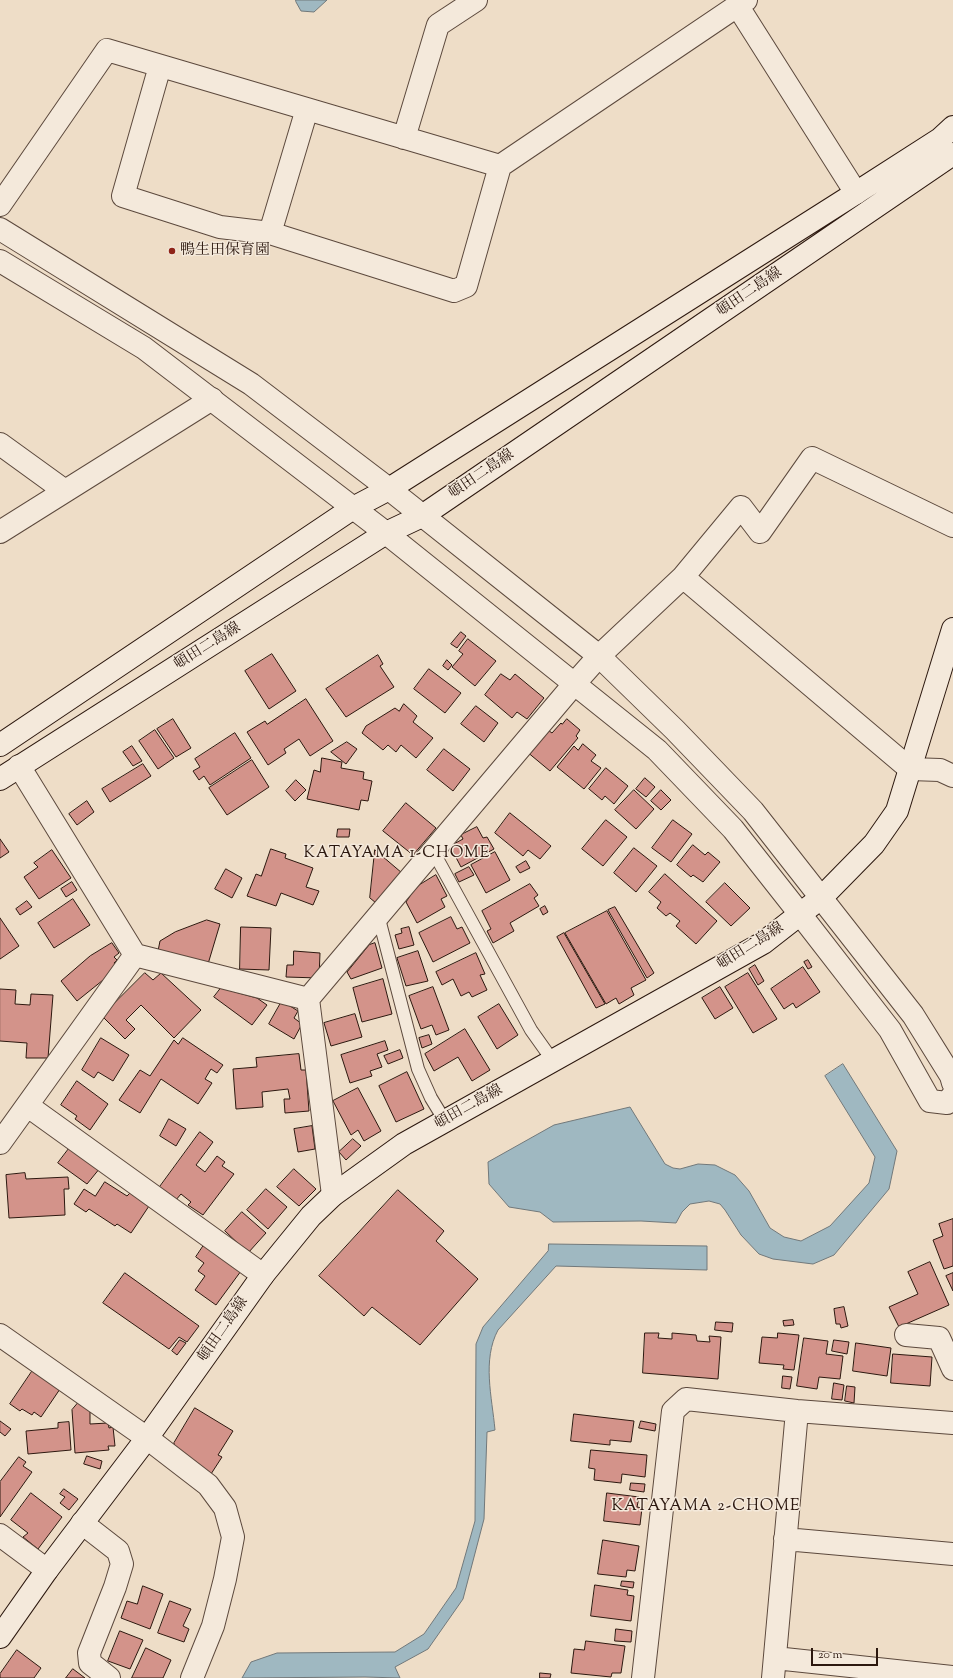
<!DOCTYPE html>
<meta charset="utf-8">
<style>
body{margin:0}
#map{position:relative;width:953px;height:1678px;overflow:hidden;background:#eeddc7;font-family:"Sorts Mill Goudy",serif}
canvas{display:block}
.scale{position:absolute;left:811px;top:1648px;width:67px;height:18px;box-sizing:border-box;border:2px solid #2c180f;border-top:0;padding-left:5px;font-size:12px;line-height:14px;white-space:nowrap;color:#2c180f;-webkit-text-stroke:3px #f4e9db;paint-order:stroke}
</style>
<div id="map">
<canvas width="953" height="1678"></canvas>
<div class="scale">20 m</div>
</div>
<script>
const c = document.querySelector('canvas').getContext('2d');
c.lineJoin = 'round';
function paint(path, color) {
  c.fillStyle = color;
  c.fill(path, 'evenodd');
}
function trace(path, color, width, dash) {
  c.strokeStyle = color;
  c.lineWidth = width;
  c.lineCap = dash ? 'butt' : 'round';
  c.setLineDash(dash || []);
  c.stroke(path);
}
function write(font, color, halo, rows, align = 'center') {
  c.font = font + ' "Sorts Mill Goudy","Noto Serif JP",serif';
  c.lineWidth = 3;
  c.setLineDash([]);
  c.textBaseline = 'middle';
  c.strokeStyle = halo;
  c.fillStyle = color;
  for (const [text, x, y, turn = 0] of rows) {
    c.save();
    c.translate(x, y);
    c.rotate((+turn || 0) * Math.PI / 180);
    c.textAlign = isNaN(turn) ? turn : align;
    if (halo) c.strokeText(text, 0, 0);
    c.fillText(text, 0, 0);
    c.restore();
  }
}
const water = new Path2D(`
 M296,0h31l-13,12 -13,-1 -5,-9z
 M843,1064l54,87 -8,38 -55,66 -21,9 -40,-5 -14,-5 -18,-19 -16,-25 -5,-6 -11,-3 -19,3 -8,8 -6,11 -35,-2 -88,1 -13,-10 -31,-5 -20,-23 -1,-22 66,-37 76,-18 35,57 8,4 7,1 18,-5 17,1 20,10 14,16 21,37 14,9 17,4 29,-15 39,-43 6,-26 -50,-81z
 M549,1244l158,2v24l-151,-4 -58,64c-16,30 -6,67 -3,100l-8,2 -3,87 -21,80 -35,50 -33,18 5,11 -35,-1 -123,1 9,-16 26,-9 118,-1 29,-18 32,-46 19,-67 1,-177 7,-17 65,-76z`);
paint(water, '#9fb8c1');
trace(water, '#71787a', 1);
const building = new Path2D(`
 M461,632l5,4 -9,12 -6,-4z
 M468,639l28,22 -21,25 -23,-19 11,-13 -4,-3z
 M272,654l24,37 -27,18 -24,-38z
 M378,655l5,9 -3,2 14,21 -48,30 -20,-28z
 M447,660l5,5 -4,5 -5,-4z
 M429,669l32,24 -16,20 -31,-24z
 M501,674l9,6 5,-6 29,24 -17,21 -10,-7 -5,6 -27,-23z
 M306,699l27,42 -23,15 -11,-17 -15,10 2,4 -18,12 -21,-33 18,-11 2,3z
 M404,704l13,12 -4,6 20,16 -17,20 -15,-13 -5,7 -8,-7 -5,5 -21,-17 4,-7 29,-18 4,3z
 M476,706l22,17 -14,19 -23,-18z
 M173,719l18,29 -15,9 -19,-28z
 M567,719l13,11 -4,6 2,2 -28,33 -24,-20 19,-23 7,5 9,-10 1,1z
 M155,730l19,28 -16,11 -19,-28z
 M235,733l16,25 -41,27 -6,-9 -5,4 -6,-9 7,-4 -5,-8z
 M347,742l10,7 -11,15 -15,-12z
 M583,744l13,11 -5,6 10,7 -17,21 -27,-22 17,-21 4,4z
 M132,746l10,15 -9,5 -10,-14z
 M444,749l26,20 -17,22 -26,-21z
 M322,758l20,4 -1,6 23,4 -1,7 9,2 -4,20 -7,-1 -2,10 -52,-11 7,-29 6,2z
 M252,760l17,27 -42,28 -18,-27z
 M143,764l8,12 -41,26 -8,-13z
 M606,768l22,18 -14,18 -9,-8 -3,4 -13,-11z
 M645,778l10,9 -9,10 -10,-8z
 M296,780l10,10 -11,11 -9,-10z
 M634,790l20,19 -18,20 -21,-19z
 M661,790l10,10 -10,10 -10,-9z
 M87,801l7,11 -17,13 -8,-11z
 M406,803l30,25 -23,27 -30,-24z
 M510,813l41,33 -11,13 -12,-9 -5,6 -28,-23z
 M606,820l21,17 -24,29 -21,-17z
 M673,820l19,14 -21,28 -19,-14z
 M477,827l6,11 4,-1 7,12 -33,18 -11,-21 13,-7 -2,-4z
 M338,829h12l-1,8h-12z
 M0,839l9,13 -9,6z
 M693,845l12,10 3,-3 12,10 -17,20 -10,-7 -2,2 -14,-12z
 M634,848l23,18 -21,26 -22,-19z
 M271,849l15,5 -1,4 28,10 -7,19 13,4 -6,14 -32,-12 -5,13 -29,-10 9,-22 5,2z
 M52,850l19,28 -32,21 -15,-22 14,-10 -4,-4z
 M375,850l27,23 -26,30 -6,-5z
 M495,852l15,28 -24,13 -15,-28z
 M526,861l4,7 -10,5 -4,-6z
 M469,867l5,8 -15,7 -4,-8z
 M226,869l16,9 -10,20 -17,-9z
 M665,874l52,47 -21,23 -20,-18 4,-5 -10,-8 -4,3 -9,-8 4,-6 -12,-10z
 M436,875l11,21 -6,3 4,8 -28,16 -11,-21 10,-15z
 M72,882l5,8 -11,7 -5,-8z
 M725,883l25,25 -19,18 -25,-24z
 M530,884l8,11 -4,3 5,8 -29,17 4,8 -21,12 -6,-12 4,-2 -9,-18z
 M73,899l17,26 -36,23 -16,-25z
 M27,901l5,6 -12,8 -4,-6z
 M545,906l3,6 -5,3 -3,-6z
 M615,907l39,66 -7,5 -39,-68z
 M607,911l39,69 -15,8 3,7 -15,9 -3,-6 -10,6 -41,-71z
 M451,917l6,12 5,-2 8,16 -37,19 -14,-29z
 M0,918l19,28 -19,13z
 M207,920l13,4 -12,40 -50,-13 2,-10 15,-9z
 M241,927l30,1 -2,42 -29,-1z
 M409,927l5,18 -15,4 -4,-14 7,-2 -1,-4z
 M564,933l41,71 -9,4 -39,-71z
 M112,943l7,10 -5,4 3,3 -3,3 4,5 -41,33 -16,-20 29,-25z
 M375,943l7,25 -31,11 -4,-7 22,-27z
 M294,951l26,2 -1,25 -33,-1 1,-12h6z
 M418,951l10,30 -22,5 -9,-28z
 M476,953l9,21 -5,1 7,15 -15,7 -3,-5 -8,4 -8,-17 -11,6 -6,-13z
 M808,960l4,7 -4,2 -4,-7z
 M755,965l9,16 -6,4 -9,-16z
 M803,967l17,25 -24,16 -3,-5 -9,6 -13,-20z
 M145,973l8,7 8,-7 40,37 -27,28 -33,-33 -15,15 9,9 -10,10 -23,-23z
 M748,973l29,46 -24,14 -28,-46z
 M383,979l9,35 -30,8 -9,-34z
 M433,987l16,43 -13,5 -4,-10 -11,4 -12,-33z
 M720,987l13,21 -18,11 -13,-21z
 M221,988l36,10 10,7 -15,20 -38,-28z
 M0,989l16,1 -1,14 15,1 1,-11 22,1 -5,63h-22l1,-15 -27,-2z
 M282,1001l16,10 -4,7 8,6 -8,15 -25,-15z
 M499,1004l19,31 -21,14 -19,-32z
 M355,1014l7,23 -31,9 -7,-23z
 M465,1029l25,41 -18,11 -14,-24 -24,14 -9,-17z
 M429,1035l3,9 -10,4 -3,-10z
 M101,1038l28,17 -16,26 -15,-9 -4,6 -12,-8z
 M183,1038l40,27 -6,8 -6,-4 -6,10 7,4 -14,21 -37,-25 -21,34 -21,-13 21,-30 10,6 24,-36 4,4z
 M385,1041l3,9 -11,4 5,13 -12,4 2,5 -22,7 -9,-28z
 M400,1050l3,8 -15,6 -4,-8z
 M299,1054l2,16h5l3,41 -24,2 -1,-14h6l-2,-10 -26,3 1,15 -27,2 -3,-40 24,-2 -1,-9z
 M407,1072l17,37 -28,13 -17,-36z
 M77,1081l31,23 -18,26 -15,-11 2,-3 -16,-11z
 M358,1088l23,43 -17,10 -6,-11 -7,5 -18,-34z
 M169,1119l17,10 -10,17 -16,-10z
 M312,1126l3,23 -17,3 -4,-23z
 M200,1132l13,10 -17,23 9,7 12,-16 8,6 -3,4 12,8 -31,41 -15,-10 3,-3 -10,-8 -6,7 -16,-13z
 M353,1139l8,7 -15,14 -7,-8z
 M71,1146l29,22 -13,16 -29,-21z
 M294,1169l22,20 -17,17 -22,-19z
 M25,1173l1,6 42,-2 1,12h-5l1,26 -56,3 -3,-43z
 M105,1182l22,14 3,-3 19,13 -18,27 -14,-9 -2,2 -26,-17 -3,3 -12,-8 10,-15 11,7z
 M266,1189l21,18 -19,22 -21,-19z
 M398,1190l46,41 -8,10 42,38 -58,66 -48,-38 -8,9 -45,-40z
 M242,1212l24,21 -18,20 -23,-22z
 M953,1219v47l-9,3 -11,-29 10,-4 -4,-12z
 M204,1245l37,26 -25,34 -21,-15 10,-14 -7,-5 6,-8 -8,-6z
 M930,1262l19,43 -50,22 -10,-20 29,-13 -10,-22z
 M125,1273l74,53 -12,16 -8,-5 -10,12 -66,-46z
 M953,1273v18l-7,-15z
 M844,1307l4,19 -7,2 -1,-4h-4l-2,-15z
 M793,1320l1,5 -10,1 -1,-5z
 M716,1322l17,1 -1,9 -17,-2z
 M645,1333h14l-1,5 14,1v-6l24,2 1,6 13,1 -1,-6 12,1 -3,42 -75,-6z
 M778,1333l21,2 -5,35 -11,-1 1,-4 -25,-2 3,-26 15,1z
 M804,1338l24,3 -2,13 17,2 -3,23 -21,-2 -2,12 -20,-3z
 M180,1340l6,3 -9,12 -5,-4z
 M834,1340l15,2 -2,12 -15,-3z
 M856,1343l35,5 -4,28 -34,-5z
 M893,1354l39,3 -2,29 -39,-3z
 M33,1370l27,19 -19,28 -7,-5 -2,3 -10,-6 -2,2 -10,-7z
 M783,1376l9,1 -2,12 -8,-1z
 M834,1383l10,2 -2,15 -10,-1z
 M847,1386l8,1 -1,16 -9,-2z
 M78,1403l12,8v13l18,-1 1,5 4,-1 2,19h-7l1,4 -34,3 -3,-43z
 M195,1408l38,23 -15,24 4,2 -11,17 -36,-22 -1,-9z
 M574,1414l60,7 -3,21 -21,-2v5l-39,-4z
 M0,1421l11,8 -6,7 -5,-4z
 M641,1421l15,3 -1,7 -16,-3z
 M69,1422l2,28 -43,4 -2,-23 32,-3v-5z
 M591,1450l56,5 -2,22 -23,-3 -1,9 -27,-3 1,-11 -6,-1z
 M87,1456l15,5 -2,8 -16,-5z
 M19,1457l7,5 -3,4 9,6 -32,45v-35z
 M631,1483l14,1 -1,8 -14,-2z
 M64,1489l14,10 -9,11 -9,-7 5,-6 -5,-3z
 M31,1493l31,24 -24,32 -15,-12 5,-4 -17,-13z
 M607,1493l32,4 -2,10 5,1 -2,17 -36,-4z
 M603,1540l36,6 -4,25 -8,-1 -1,7 -28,-3z
 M622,1581l12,1 -1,6 -12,-2z
 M595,1585l33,5 -1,5 7,1 -3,25 -40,-5z
 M143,1586l20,8 -13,35 -29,-11 6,-17 10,3z
 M170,1601l21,8 -8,17 6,3 -5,13 -26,-9z
 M616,1629l16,2 -1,11 -16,-1z
 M120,1631l23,9 -13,29 -22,-8z
 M586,1641l39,5 -4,27h-9l-1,4 -40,-4 3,-24 10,1z
 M146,1648l25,12 -8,18h-31z
 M17,1650l24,18 -7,10h-34v-4z
 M73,1669l12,9h-19z
 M540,1673l11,1 -1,4h-10z`);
paint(building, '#d3938a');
trace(building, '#2c180f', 1);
const service = new Path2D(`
 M433,851l98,179 22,31
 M378,915l40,154 13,29 14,23`);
const minor = new Path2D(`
 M737,5l119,188
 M160,66l-37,130 97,31 50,6
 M307,109l-37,124 184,58 12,-5 34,-120
 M404,138l34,-113 38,-25
 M0,205l107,-155 393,116 246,-166
 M0,444l65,47
 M0,532l212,-133
 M683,577l227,192 30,1 13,6
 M19,766l116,189 173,44
 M28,1106l235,169
 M0,1143l135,-188
 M333,1195l-25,-196 267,-316 24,-27 84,-79 58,-70 19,25 52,-74 141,68
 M0,1335l147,103 61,47 17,23 8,29 -8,42 -12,47 -21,52
 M906,1335l33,3 14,31
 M82,1523l36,28 4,13 -7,23 -26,66 1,10 19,15
 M0,1535l47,35
 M785,1539l168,15
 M775,1658l178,19
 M643,1678l30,-267 13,-12 111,12 156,12
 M773,1678l24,-267`);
const tertiary = new Path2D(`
 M0,229l251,155 138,105 210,167 76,74 78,81 160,204 38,61 2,7
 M0,261l144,87 242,185 271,217 76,79 67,85 90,116 40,71 17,2 6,-8`);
const secondary = new Path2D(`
 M0,745l353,-237 36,-19 467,-296 84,-54 13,-12
 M0,779l386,-246 36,-17 531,-362
 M0,1637l47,-67 100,-132 116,-163 48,-59 22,-21 71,-51 359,-201 59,-46 52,-53 23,-33 56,-182`);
trace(service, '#5c493d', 14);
trace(minor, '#5c493d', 24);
trace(tertiary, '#5c493d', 24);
trace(secondary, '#2c180f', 24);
trace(service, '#f4e9db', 12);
trace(minor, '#f4e9db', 22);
trace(tertiary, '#f4e9db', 22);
trace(secondary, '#f4e9db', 22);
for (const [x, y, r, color] of [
 [172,251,4,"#8f2418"]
]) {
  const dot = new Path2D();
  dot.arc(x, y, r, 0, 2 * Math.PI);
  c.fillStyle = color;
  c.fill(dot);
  trace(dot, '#f4e9db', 1.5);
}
write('15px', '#2c180f', '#f4e9db', [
 ["鴨生田保育園",180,251]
], 'left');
write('15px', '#2c180f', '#f4e9db', [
 ["頓田二島線",750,293,-34],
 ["頓田二島線",482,475,-34],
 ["頓田二島線",208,647,-32],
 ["頓田二島線",751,947,-32],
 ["頓田二島線",469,1108,-29],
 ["頓田二島線",224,1330,-55]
]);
c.letterSpacing = '1px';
write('16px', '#2c180f', '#f4e9db', [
 ["KATAYAMA 1-CHOME",397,854],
 ["KATAYAMA 2-CHOME",706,1507]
]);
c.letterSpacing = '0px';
</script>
